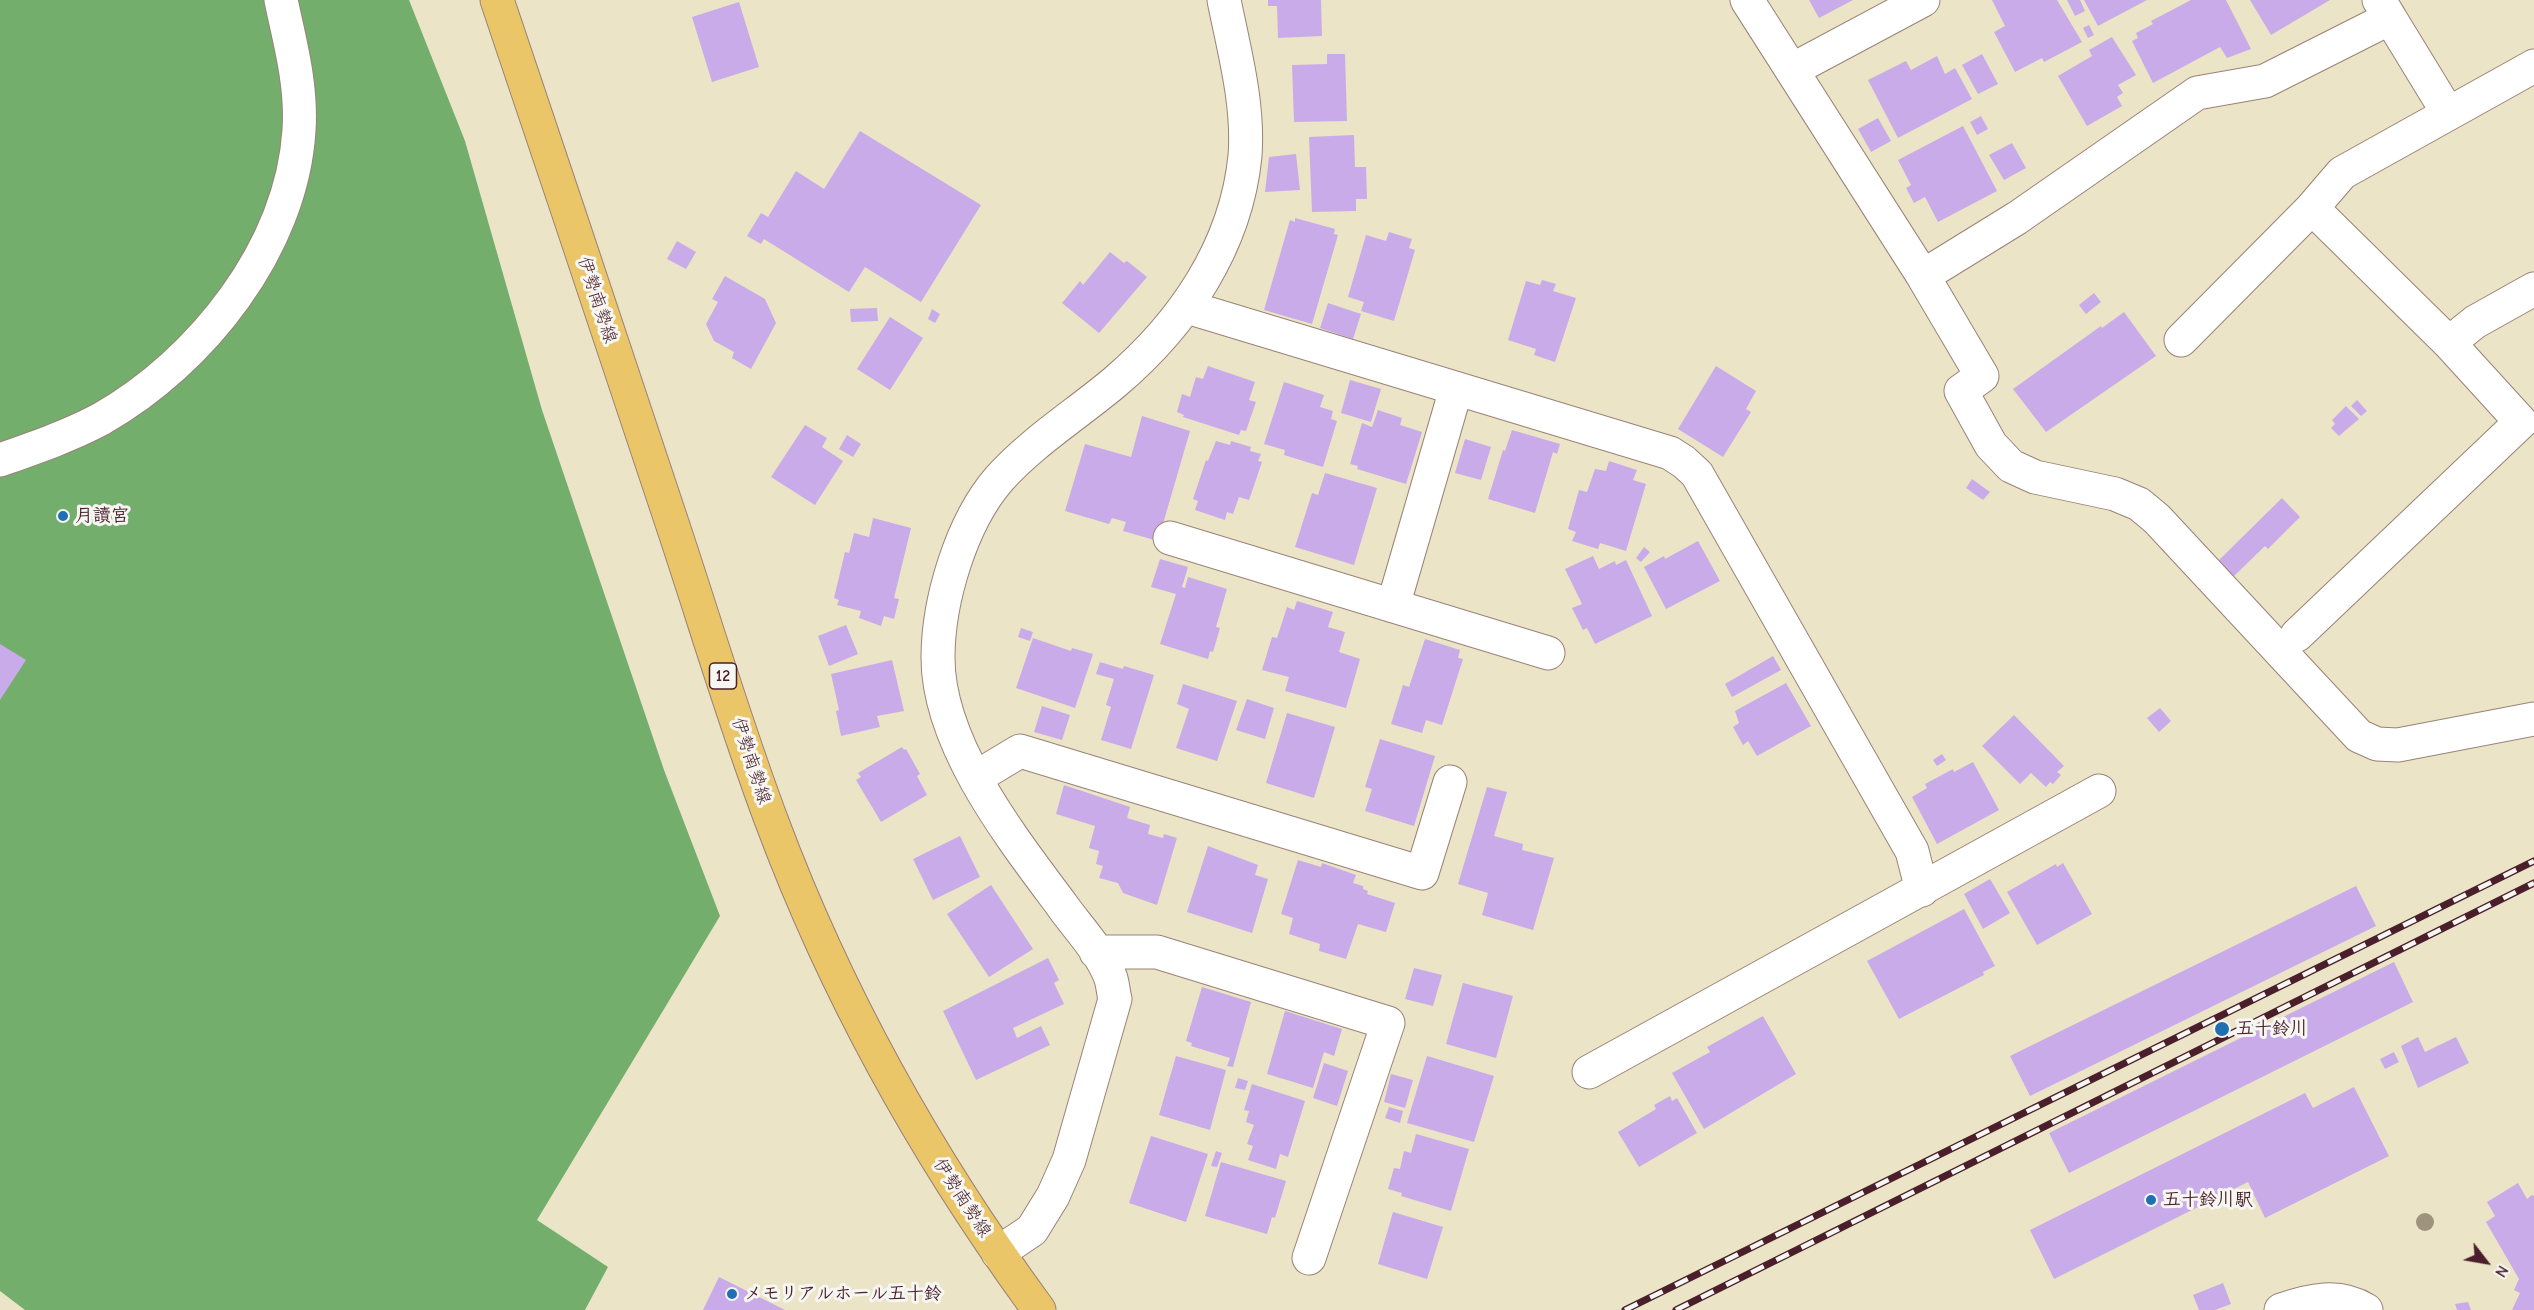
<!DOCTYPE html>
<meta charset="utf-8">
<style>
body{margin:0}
#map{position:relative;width:2534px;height:1310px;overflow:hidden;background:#ebe4c6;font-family:"Comic Neue",sans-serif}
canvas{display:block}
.north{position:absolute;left:2456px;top:1232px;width:60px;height:60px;-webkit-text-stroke:4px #f6f6f2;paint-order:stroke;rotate:121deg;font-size:16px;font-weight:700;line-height:24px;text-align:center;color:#4a1f2b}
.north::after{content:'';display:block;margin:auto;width:21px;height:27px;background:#4a1f2b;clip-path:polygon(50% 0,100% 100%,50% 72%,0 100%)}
</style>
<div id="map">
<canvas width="2534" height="1310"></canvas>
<div class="north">N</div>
</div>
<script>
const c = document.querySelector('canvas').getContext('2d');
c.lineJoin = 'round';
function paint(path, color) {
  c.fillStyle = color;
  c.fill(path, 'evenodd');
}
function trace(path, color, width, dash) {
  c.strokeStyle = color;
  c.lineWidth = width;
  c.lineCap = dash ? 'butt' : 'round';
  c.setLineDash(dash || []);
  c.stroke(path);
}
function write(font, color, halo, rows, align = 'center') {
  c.font = font + ' "Comic Neue","Klee One",sans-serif';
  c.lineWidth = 6;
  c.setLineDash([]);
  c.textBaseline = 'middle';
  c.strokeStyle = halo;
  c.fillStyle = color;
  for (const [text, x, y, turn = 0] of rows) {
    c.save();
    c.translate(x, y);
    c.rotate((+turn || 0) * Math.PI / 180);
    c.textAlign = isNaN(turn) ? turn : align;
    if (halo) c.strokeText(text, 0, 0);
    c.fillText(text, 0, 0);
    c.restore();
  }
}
paint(new Path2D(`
 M0,0h409l56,141 77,269 122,360 56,146 -183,304 71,47 -23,43h-560l-25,-19z`), '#74ae6d');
paint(new Path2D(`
 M1268,0h53l1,36 -44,2 -1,-32h-9z
 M1809,0h44l-34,18z
 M1992,0h65l25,42 -38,20 -2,-4 -27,14 -21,-40 11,-6z
 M2067,0h13l5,11 -10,5z
 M2084,0h63l-49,26z
 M2191,0h35l25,49 -24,9 -7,-11 -67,36 -21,-42 6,-3 -2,-5 17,-9 -2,-3z
 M2250,0h80l-59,35z
 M739,2l20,65 -47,15 -20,-65z
 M2089,25l5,10 -6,3 -5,-10z
 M2112,37l24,38 -18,10 5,8 -6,4 5,9 -35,20 -29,-50 34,-20 -3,-6z
 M1327,54h18l2,67 -53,1 -2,-57 35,-1z
 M1982,54l16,30 -20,10 -16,-29z
 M1937,56l8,18 10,-6 17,31 -74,39 -30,-58 38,-19 5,9z
 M1981,116l7,13 -11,6 -7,-13z
 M1878,118l13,23 -20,11 -13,-23z
 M1963,126l34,65 -59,31 -13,-25 -11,6 -8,-15 5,-3 -13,-25z
 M860,131l121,74 -60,97 -56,-35 -16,25 -85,-53 -3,5 -14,-8 14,-23 7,4 28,-46 28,18z
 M1354,135l1,32h11l1,32h-11v12l-44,1 -3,-75z
 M2012,143l14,25 -22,12 -15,-25z
 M1296,154l4,36 -35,2 4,-35z
 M1295,218l40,11 -1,5 4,1 -26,89 -48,-14 26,-90 5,2z
 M1389,232l23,7 -3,9 6,2 -21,71 -33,-10 3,-9 -16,-5 18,-62 20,6z
 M677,241l19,11 -10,17 -19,-10z
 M1110,252l14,11 3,-2 20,16 -48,56 -37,-30 18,-22 3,4z
 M725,276l40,23 11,24 -25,46 -19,-11 2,-6 -20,-11 -8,-17 12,-22 -6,-3z
 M1542,280l14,4 -3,7 23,7 -21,64 -21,-7 2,-6 -28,-9 18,-59 14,4z
 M2094,293l7,9 -15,12 -7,-9z
 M1328,303l33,11 -8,25 -33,-11z
 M877,308l1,13 -27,1 -1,-13z
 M932,309l8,5 -5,9 -7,-4z
 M2124,312l32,44 -110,76 -33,-43 88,-63 1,2z
 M890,317l33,21 -33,52 -33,-21z
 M1208,366l47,16 -6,18 7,2 -10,29 -5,-1 -2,5 -56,-18 1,-2 -7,-3 5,-18 8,3 6,-20 7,2z
 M1716,366l40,25 -10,18 5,3 -28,45 -45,-28z
 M1350,380l31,9 -10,33 -30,-9z
 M1284,382l40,13 -4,12 13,4 -2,8 6,2 -14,46 -39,-12 1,-5 -21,-6z
 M2357,400l10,11 -6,5 -10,-10z
 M2346,406l13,13 -20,17 -8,-8 4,-4 -3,-4z
 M1378,410l24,8 -2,7 22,7 -16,52 -49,-15 1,-3 -8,-2 12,-41 10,4z
 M1142,416l48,15 -32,110 -35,-10 3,-9 -14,-4 -3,6 -44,-13 20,-67 46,13z
 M805,425l22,13 -5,9 21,14 -28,44 -44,-28z
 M1512,430l48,14 -3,10 -4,-2 -18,61 -47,-14 15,-49 2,1z
 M847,435l14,9 -8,13 -14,-8z
 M1465,439l26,8 -10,33 -26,-7z
 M1216,441l14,4 1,-4 20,6 -1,4 11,3 -3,7 4,1 -13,38 -10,-3 -6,17 -6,-2 -2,8 -30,-10 3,-9 -5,-2 13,-39 2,1z
 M1609,461l28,9 -4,10 13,4 -20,67 -26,-8 -2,6 -26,-8 4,-9 -8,-3 11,-39 8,2 8,-23 11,2z
 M1325,473l52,15 -23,77 -59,-18 17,-54 6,2z
 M1972,479l18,13 -7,8 -17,-12z
 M2282,498l18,19 -32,32 -3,-3 -33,32 -15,-16z
 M873,518l38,10 -17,70 5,1 -5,20 -10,-3 -3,10 -22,-8 2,-7 -24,-6 2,-5 -5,-2 11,-46 4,1 5,-20 15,4z
 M1698,541l22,40 -54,28 -22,-42 20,-11 1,3z
 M1644,547l6,5 -9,10 -5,-4z
 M1593,556l6,13 16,-8 1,4 10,-5 26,56 -57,28 -8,-16 -4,2 -11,-22 10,-4 -17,-35z
 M1160,559l28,8 -6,20 3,1 3,-11 39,12 -11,38 4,1 -7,24 -3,-1 -2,8 -48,-15 16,-50 -25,-7z
 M1297,601l36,11 -5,15 17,5 -6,20 21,7 -14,49 -61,-17 4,-14 -27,-7 10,-33 5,1 10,-31 7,3z
 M846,625l12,29 -29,12 -11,-30z
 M1021,628l12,4 -3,9 -12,-4z
 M1033,638l38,13 1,-3 21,6 -18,54 -59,-20z
 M1425,639l35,11 -2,8 5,1 -21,66 -16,-5 -4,13 -31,-9 12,-39 6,2z
 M0,644l26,16 -26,40z
 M1773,656l8,14 -49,27 -7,-13z
 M892,660l12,51 -27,5 3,11 -39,9 -5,-25 3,-1 -8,-36z
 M1100,662l23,7 1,-3 30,9 -23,74 -30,-9 10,-33 -5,-2 8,-26 -18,-5z
 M1786,683l25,43 -54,30 -9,-15 -5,4 -10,-18 6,-4 -4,-12z
 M1183,684l54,17 -20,60 -41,-13 13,-39 -12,-5z
 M1247,699l27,9 -9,31 -29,-9z
 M1042,706l28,9 -8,25 -28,-8z
 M2160,708l11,13 -12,11 -12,-14z
 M1287,713l48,14 -21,71 -48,-15z
 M2014,715l50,51 -7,6 4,3 -8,9 -3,-2 -4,5 -15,-14 -11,11 -38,-38z
 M1380,739l55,17 -21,70 -49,-15 7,-22 -7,-2z
 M902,747l2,3 2,-1 14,25 -3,2 10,19 -46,27 -25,-42 5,-3 -3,-4z
 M1942,754l4,6 -9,6 -4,-6z
 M1973,762l26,48 -62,34 -25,-47 15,-9 -2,-4 28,-15 1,3z
 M1064,785l66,22 -3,11 23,7 -2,9 15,4 1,-4 13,4 -20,67 -34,-12 -5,-10 -19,-5 4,-12 -7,-2 3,-13 -10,-3 6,-22 -39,-12z
 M1487,787l20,5 -13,44 29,8 -1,6 32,8 -21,72 -51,-15 6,-22 -30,-9z
 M960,836l20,41 -47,23 -20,-41z
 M1208,846l50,19 -3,10 13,4 -16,54 -65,-21z
 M1298,860l23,7 1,-4 34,12 -3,8 10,3v3l5,2 -1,3 28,9 -9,29 -28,-8 -12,35 -27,-8 1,-7 -31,-10 4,-16 -12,-4z
 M2063,863l29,51 -55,31 -30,-53 49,-28 1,3z
 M1990,879l20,34 -27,16 -19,-35z
 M991,885l42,64 -44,28 -42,-63z
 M2356,886l20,40 -346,170 -20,-40z
 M1964,909l31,57 -12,6 1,3 -85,44 -32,-58z
 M1048,958l11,22 -5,3 10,21 -51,24 4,10 24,-12 9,19 -74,35 -33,-69z
 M2394,962l19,40 -344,171 -20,-40z
 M1414,968l28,7 -9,31 -28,-7z
 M1463,983l50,13 -17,62 -50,-14z
 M1202,987l49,15 -18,65 -6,-1 3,-8 -39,-12 1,-3 -6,-2z
 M1285,1011l57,18 -8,27 -10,-4 -11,36 -46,-14z
 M1763,1016l33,58 -92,55 -32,-56 38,-21 -3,-5z
 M2418,1037l7,15 31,-15 13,26 -51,25 -17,-42z
 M2394,1052l5,10 -14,7 -5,-10z
 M1176,1056l50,14 -16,60 -51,-15z
 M1427,1056l67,20 -20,66 -67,-19z
 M1324,1063l24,8 -11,35 -24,-8z
 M1391,1074l22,6 -8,28 -21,-6z
 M1238,1078l10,3 -3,9 -10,-2z
 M1252,1084l53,17 -17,56 -8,-3 -4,15 -28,-9 5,-14 -6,-2 7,-19 -8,-3 3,-11 -5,-1z
 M2354,1087l35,69 -124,62 -17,-36 -194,97 -24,-49 275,-137 8,15z
 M1670,1096l2,5 5,-3 20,35 -58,34 -21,-35 38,-23 -2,-4z
 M1389,1107l14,4 -3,12 -15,-5z
 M1416,1134l53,15 -18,62 -50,-15 1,-3 -14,-4 6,-21 6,1 4,-18 7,2z
 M1151,1136l57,18 -22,68 -57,-19z
 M1216,1151l6,2 -5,14 -6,-1z
 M1221,1162l65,19 -11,37 -3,-1 -5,17 -62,-18z
 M2518,1183l9,16 5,-4 2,1v114h-22l8,-17 -6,-3 5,-11 -33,-57 9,-6 -8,-14z
 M1393,1212l50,15 -16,52 -49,-15z
 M719,1277l66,33h-82z
 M2223,1283l8,21 -16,6h-16l-6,-15z
 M2468,1302l3,8h-14l-2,-6z`), '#caabe9');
const minor = new Path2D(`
 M1747,0l176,276 59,100 -21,15 30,54 20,21 24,11 80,17 24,10 18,15 202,217 18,8 21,1 136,-26
 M2390,18l58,95
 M1792,70l131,-70
 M1923,276l94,-58 180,-125 68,-12 125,-63 -11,-18
 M1187,307l483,146 14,9 13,12 215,377 10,39
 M2181,340l131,-132 30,-35 192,-107
 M2449,343l26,-21 59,-33
 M0,460c34,-12 69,-24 101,-41 100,-57 191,-171 198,-289 3,-45 -9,-87 -18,-130
 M1170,538l378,115
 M1393,606l63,-217
 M2297,635l224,-213 -72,-79 -137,-135
 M975,778l45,-27 402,122 28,-91
 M1096,952h61l231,71 -79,235
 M1589,1072l510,-281
 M998,1253l34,-23 21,-34 16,-36 46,-161c-2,-7 -2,-16 -5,-23 -10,-26 -33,-49 -49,-72 -50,-67 -123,-160 -123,-246 0,-57 23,-135 61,-179 33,-37 78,-65 116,-97 68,-58 121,-135 130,-226 4,-52 -11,-106 -21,-156
 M2281,1310c29,-10 58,-17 85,0`);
const major = new Path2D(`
 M497,0c59,174 117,349 175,523 33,99 63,201 100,299 65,174 157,338 267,488`);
trace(minor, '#9a8278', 35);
trace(major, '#9a8278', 35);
trace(minor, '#fff', 33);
trace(major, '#ebc669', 33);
const rail = new Path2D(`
 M1625,1310l909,-449
 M1676,1310l858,-427`);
trace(rail, '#4a1f2b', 7);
trace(rail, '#f6f6f2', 4.5, [14]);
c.fillStyle = '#9e947e';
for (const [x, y] of [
 [2425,1222]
]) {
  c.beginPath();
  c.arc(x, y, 9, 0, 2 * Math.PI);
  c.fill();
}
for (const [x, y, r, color] of [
 [63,516,6,"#1f6fb2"],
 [2222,1029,8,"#1f6fb2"],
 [2151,1200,6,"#1f6fb2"],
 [732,1294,6,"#1f6fb2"]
]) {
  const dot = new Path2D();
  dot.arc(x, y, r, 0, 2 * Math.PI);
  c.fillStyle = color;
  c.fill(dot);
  trace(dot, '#f6f6f2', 2);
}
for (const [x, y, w] of [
 [723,676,27]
]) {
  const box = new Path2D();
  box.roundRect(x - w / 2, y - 13, w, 26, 4.5);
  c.fillStyle = '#f6f6f2';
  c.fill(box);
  trace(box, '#4a1f2b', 1.5);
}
write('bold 16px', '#4a1f2b', null, [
 ["12",723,676]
]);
write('18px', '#4a1f2b', '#f6f6f2', [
 ["伊勢南勢線",597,300,72],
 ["伊勢南勢線",751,761,72],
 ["伊勢南勢線",962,1198,57]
]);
write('bold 18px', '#4a1f2b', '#f6f6f2', [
 ["月讀宮",75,516],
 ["五十鈴川",2236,1029],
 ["五十鈴川駅",2163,1200],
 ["メモリアルホール五十鈴",744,1294]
], 'left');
</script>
